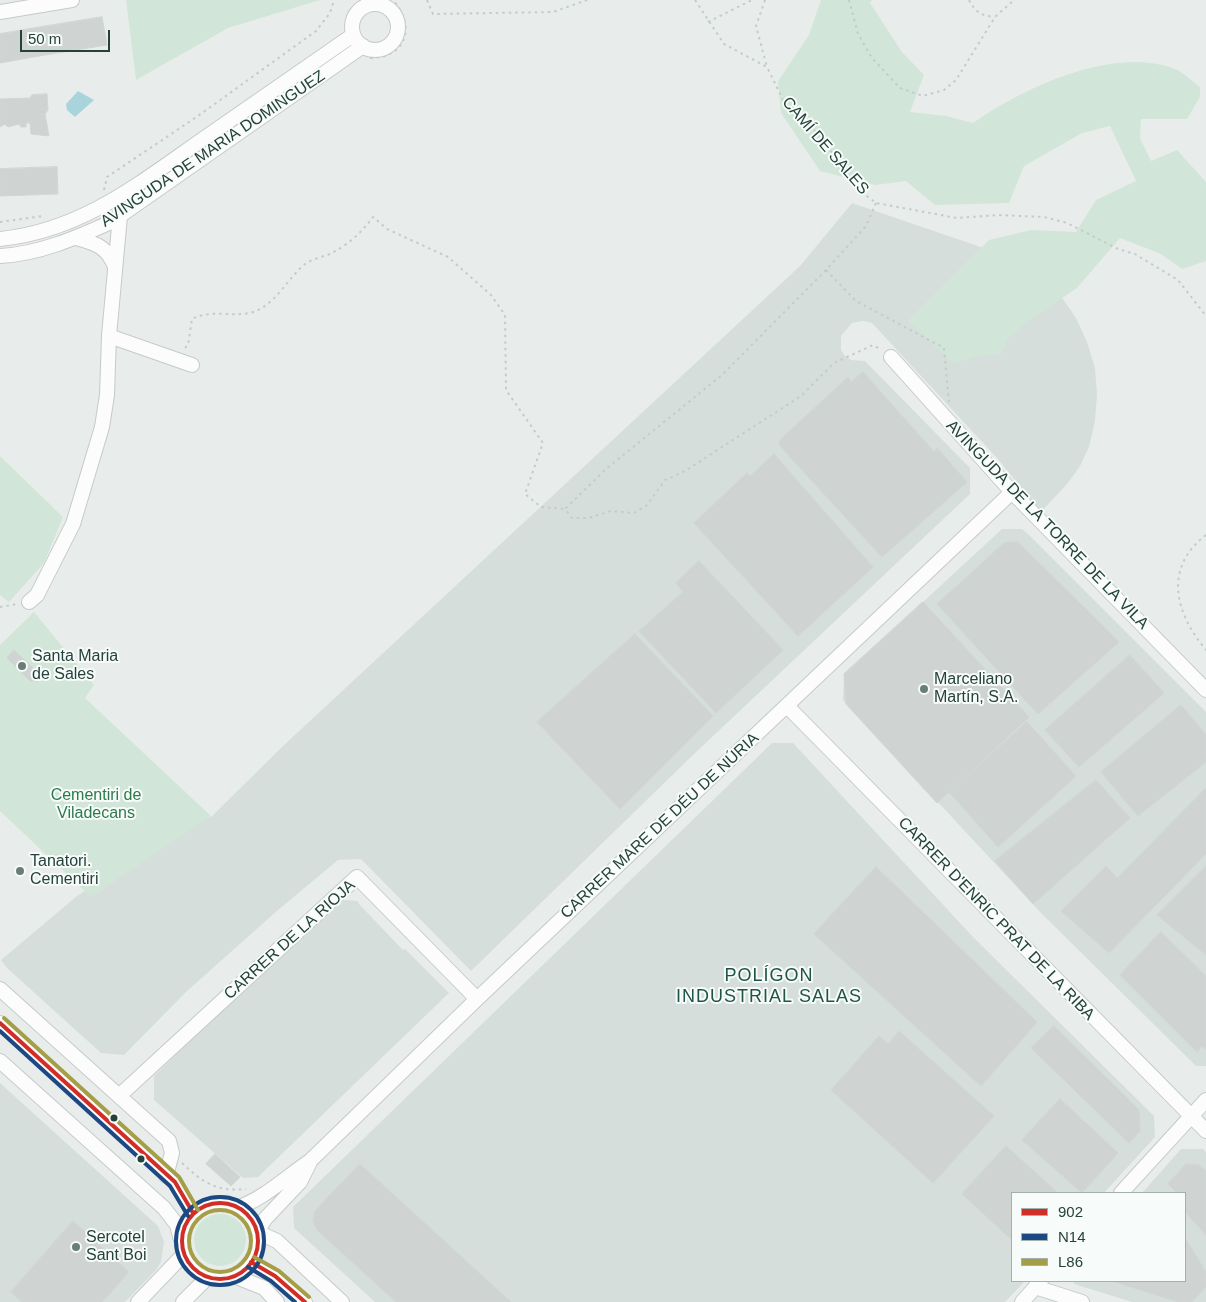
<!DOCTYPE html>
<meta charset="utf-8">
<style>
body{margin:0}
#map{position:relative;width:1206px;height:1302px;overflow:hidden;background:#e8edeb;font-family:Arial,sans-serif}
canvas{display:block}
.legend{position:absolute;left:1011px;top:1192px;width:175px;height:90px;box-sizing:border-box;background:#f7fbf9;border:1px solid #a3b1ad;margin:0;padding:6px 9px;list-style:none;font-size:15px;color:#24423a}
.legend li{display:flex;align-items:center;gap:10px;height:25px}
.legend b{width:25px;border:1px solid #a3b1ad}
.scale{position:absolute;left:20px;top:30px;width:90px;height:22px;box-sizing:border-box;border:2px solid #24423a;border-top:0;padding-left:6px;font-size:15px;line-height:18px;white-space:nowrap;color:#24423a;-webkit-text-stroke:4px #f7fbf9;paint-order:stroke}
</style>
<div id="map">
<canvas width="1206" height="1302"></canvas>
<ul class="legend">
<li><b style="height:6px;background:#d02e26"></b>902</li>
<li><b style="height:6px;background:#1c4883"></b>N14</li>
<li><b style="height:6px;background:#a49e47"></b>L86</li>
</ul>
<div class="scale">50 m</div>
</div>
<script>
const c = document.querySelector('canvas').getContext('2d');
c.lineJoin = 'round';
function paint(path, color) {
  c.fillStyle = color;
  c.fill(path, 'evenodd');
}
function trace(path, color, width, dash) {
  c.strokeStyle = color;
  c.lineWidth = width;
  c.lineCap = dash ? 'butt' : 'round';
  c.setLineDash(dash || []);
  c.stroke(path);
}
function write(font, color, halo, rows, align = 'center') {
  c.font = font + ' Arial,sans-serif';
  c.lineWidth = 4;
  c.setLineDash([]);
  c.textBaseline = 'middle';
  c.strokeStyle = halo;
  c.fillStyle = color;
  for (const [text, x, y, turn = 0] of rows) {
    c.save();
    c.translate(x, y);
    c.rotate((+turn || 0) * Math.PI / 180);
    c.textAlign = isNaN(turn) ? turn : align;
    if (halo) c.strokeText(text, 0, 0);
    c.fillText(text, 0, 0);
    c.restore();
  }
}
paint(new Path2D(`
 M852,203l158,54 51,39 15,22 11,24 8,26 2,27 -2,26 -6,26 -9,19 -12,17 -27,29 -44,-54 -125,-135 -9,-2 -11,2 -11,13v14l4,6 6,4 14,1 105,107v26l-277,261 -222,216 -110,-112 -23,1 -60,50 -92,82 -62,63 -23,-2 -94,-85 -6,-8 76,-64 130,-82 4,3 72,-71 517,-480z
 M1002,529h20l7,6 177,177v354h-10l-155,-153 -198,-213 1,-25z
 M772,743h21l181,195 180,178 1,21 -51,56h-92v88h13l-20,21h-630l-81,-74 -1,-21z
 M345,900l13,1 1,3 44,46 2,-1 44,44 -191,184 -15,1 -89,-78v-24l85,-83z
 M0,1083l158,143 6,16 -3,20 -5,8 -31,32h-125z
 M1181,1149h22l3,3v150h-74l-58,-18v-3h111v-88h-43z`), '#d6dedb');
paint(new Path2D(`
 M126,0h194l-92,28 -92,52z
 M821,0h51l-2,3 32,49 22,23 -14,37 36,4 27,7c50,-35 141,-78 202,-54 8,3 17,12 25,18v10l-13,22h-46l-1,19 11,23 26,-11 29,32v79l-24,8 -21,-15 -41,-16 -43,50 -44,30 -25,20 -7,16 -19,1 -29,8 -45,-42 81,-81 42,-10 45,2 20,-32 40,-19 -26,-55 -28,7 -58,33 -15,37 -74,2 -29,-24 -31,4 -55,-14 -39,-58 -3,-32 31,-46z
 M0,456l63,61 -19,46 -35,39 -9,-7z
 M34,612l60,73 -9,13 126,118 -120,81 -91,-86v-166z
 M194 1240a26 26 0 1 1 52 0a26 26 0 1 1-52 0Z`), '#d1e6d8');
paint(new Path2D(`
 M78,91l16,9 -19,17 -8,-7 -1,-6z`), '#a9d4db');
const building = new Path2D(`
 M102,17l5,28 -62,10 -4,-28z
 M41,27l4,28 -45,8v-29z
 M47,94l1,16 -3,4 4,22 -18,-2 -1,-11h-4v4h-5l-2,-3 -11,3 -3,-3 -5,3v-28l30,-1 2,-3z
 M57,167l1,27 -58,2v-27z
 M863,372l71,80 3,-4 30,34 -85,75 -103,-112 1,-5 68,-63 3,5z
 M774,454l99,113 -75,69 -104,-113 53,-50 3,3z
 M1018,542l101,100 -81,72 -101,-110 67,-61z
 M699,561l84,89 -67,63 -77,-82 44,-39 -7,-9z
 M923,602l106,115 -92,86 -91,-99 -2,-30z
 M635,634l78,82 -93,93 -83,-87z
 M14,650l24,23 1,8h-9l-23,-23z
 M1130,655l34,38 -85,74 -34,-37z
 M1181,705l25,30v27l-68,54 -37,-44z
 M1027,722l49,54 -78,71 -49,-55z
 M1096,780l34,38 -97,86 -38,-43z
 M1206,788v66l-97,99 -48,-42 45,-45 11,12z
 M1206,866v89l-49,-40z
 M876,867l161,155 -56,64 -167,-152z
 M1161,932l45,44v73l-4,-3 -5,6 -77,-77z
 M1054,1026l85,84 1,21 -11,12 -98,-95z
 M899,1031l95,85 -61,67 -102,-93 48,-54 9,8z
 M1060,1099l58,54 -36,40 -60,-53z
 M1006,1146l52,47h-46v47l-50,-46z
 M215,1154l25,23 -9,9 -25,-22z
 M360,1164l151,138h-115l-79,-72 -4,-10 2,-9z
 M1186,1164l13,1 7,6v64l-21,-23v-19h-8l-9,-9z
 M73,1221l56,51 -27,30h-80l-11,-10z
 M1185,1238l21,34v15l-14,15h-14l-66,-21h73z`);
paint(building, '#cfd4d2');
trace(building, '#d1d6d4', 1);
const minor = new Path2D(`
 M352 27a23 23 0 1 1 46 0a23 23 0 1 1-46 0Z
 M0,12l72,-12
 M76,238c19,5 32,9 39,29
 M0,239c82,-8 141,-57 206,-102 49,-34 98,-68 147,-102
 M0,256c39,-2 76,-18 111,-34l252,-176
 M109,336l83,29
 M891,357l121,135 194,198
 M29,602l8,-7 36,-71 29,-97 5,-32 2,-59 11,-120
 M787,706l419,425
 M0,989l169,152 3,12 -6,23
 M0,1023l175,159 18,31
 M0,1061l164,147 13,17 4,15
 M119,1096l238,-219 120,122
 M310,1162l-10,20 -35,37 -8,13 20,9 65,61
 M1121,1193l85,-93
 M182 1241a38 38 0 1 1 76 0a38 38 0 1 1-76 0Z
 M237,1208c28,-10 49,-31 73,-47l167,-162 535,-507
 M251,1262l24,14 30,26
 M234,1276l30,12 13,14
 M1035,1287l47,15
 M138,1302l46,-48
 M183,1302l25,-25
 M1022,1302l19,-21`);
trace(minor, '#c5cac8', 16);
trace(new Path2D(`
 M427,0l6,14 120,-2 34,-12
 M695,0l29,44 43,23 19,39 18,13 16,17 38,53 18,14 81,15 41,-3 46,2 23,6 51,26 17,5 43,26 28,36
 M765,0l-9,26 11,41
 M849,0l9,34 14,24 28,30 23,8 21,-6 12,-10 39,-63 19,-17
 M969,0c6,12 13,16 26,17
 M708,22l44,-22
 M370,58c37,0 46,-32 23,-58
 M104,190l3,-13 91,-61 118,-85 14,-18 4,-13
 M876,203l-10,23 -40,44 -104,105 -116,94 -41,40 7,9h17l22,-7 23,2 13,-8 18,-25 20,-9 116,-75 33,-33 39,-18 7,4
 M0,222l43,-6
 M826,270l30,31 88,47 5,55
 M185,348l3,-3 4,-26c20,-11 44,0 64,-8 21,-9 32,-33 49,-47 7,-5 17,-7 25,-10 18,-9 31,-21 43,-37l14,12 61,28 43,38 14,20 1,75 37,53 -18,51 16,13 24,2
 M1206,535c-43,33 -31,78 0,115
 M0,607l17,-3
 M182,1163c21,20 35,29 64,26`), '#c3ccca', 2, [2.5, 4]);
trace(minor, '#fcfcfc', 14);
trace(new Path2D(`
 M0,1023l175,159 18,31
 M182 1241a38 38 0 1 1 76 0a38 38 0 1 1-76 0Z
 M251,1262l24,14 30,26`), '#d02e26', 4);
trace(new Path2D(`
 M0,1031l170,155 18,30
 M176 1241a44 44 0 1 1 88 0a44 44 0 1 1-88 0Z
 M248,1267l23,14 24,21`), '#1c4883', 4);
trace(new Path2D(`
 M4,1018l175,159 19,33
 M189 1241a31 31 0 1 1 62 0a31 31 0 1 1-62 0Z
 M254,1257l25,14 30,26`), '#a49e47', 4);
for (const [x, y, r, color] of [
 [22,666,5,"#697e78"],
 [924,689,5,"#697e78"],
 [20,871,5,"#697e78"],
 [114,1118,4.5,"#24423a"],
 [141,1159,4.5,"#24423a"],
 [76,1247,5,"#697e78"]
]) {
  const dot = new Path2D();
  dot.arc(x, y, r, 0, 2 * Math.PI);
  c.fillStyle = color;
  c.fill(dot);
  trace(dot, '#f7fbf9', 2);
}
write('16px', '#24423a', '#f7fbf9', [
 ["CAMÍ DE SALES",825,146,49],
 ["AVINGUDA DE MARIA DOMINGUEZ",213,149,-34],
 ["AVINGUDA DE LA TORRE DE LA VILA",1047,525,46],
 ["CARRER MARE DE DÉU DE NÚRIA",660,826,-43],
 ["CARRER D'ENRIC PRAT DE LA RIBA",996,919,46],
 ["CARRER DE LA RIOJA",290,940,-42]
]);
write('16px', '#24423a', '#f7fbf9', [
 ["Santa Maria",32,657],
 ["de Sales",32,675],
 ["Marceliano",934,680],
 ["Martín, S.A.",934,698],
 ["Tanatori.",30,862],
 ["Cementiri",30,880],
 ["Sercotel",86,1238],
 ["Sant Boi",86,1256]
], 'left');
write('16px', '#2d7a4b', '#f7fbf9', [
 ["Cementiri de",96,796],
 ["Viladecans",96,814]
]);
c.letterSpacing = '1px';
write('18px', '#1f5548', '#f7fbf9', [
 ["POLÍGON",769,976],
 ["INDUSTRIAL SALAS",769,997]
]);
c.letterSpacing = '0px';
</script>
